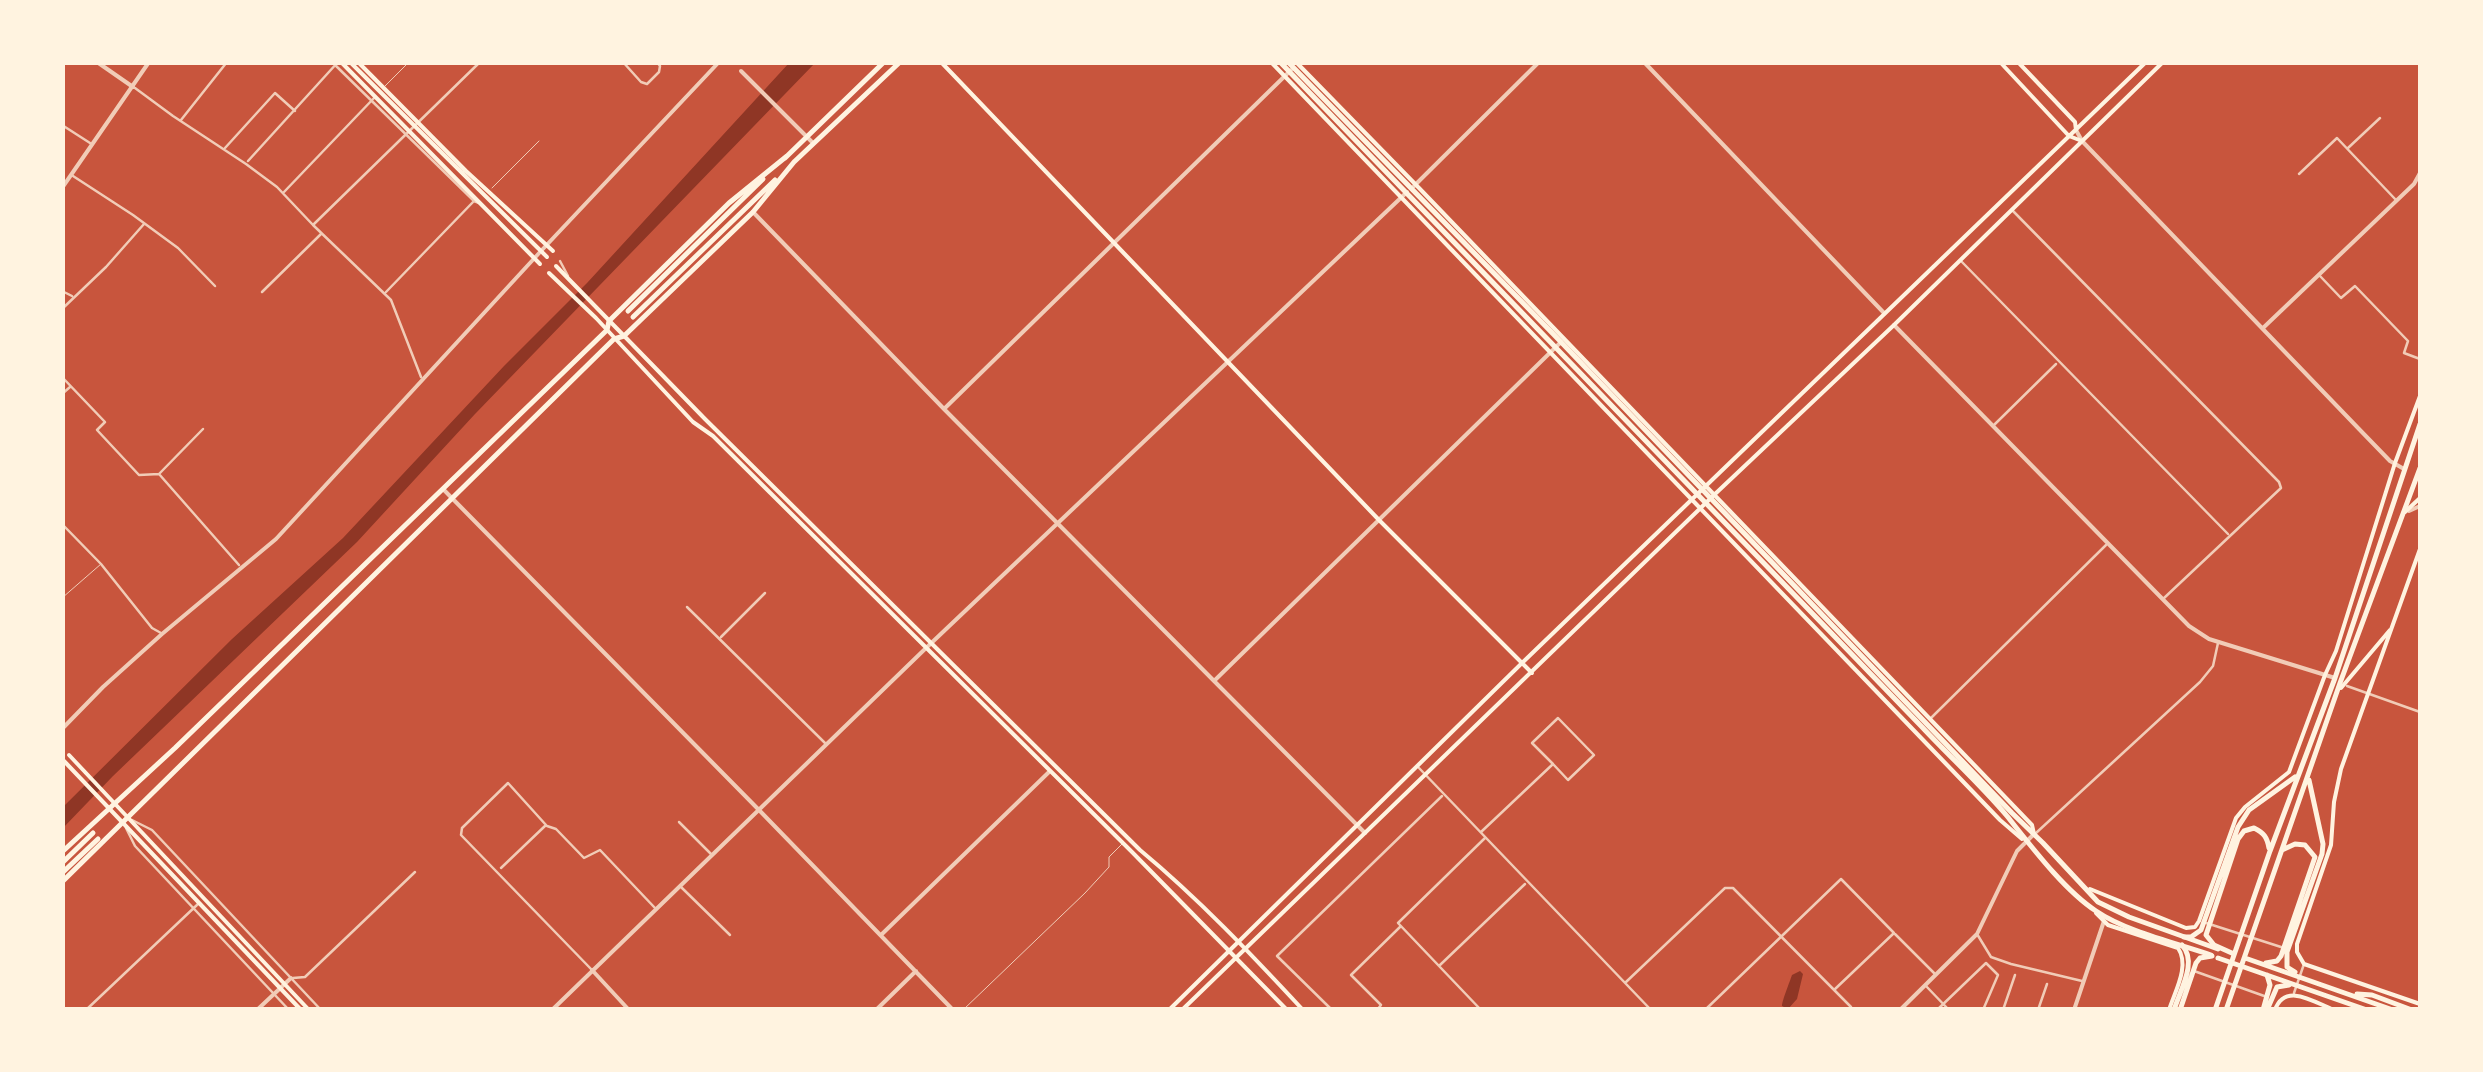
<!DOCTYPE html>
<style>
body{margin:0}
#map{position:relative;width:2483px;height:1072px;overflow:hidden;background:#c8553d;font-family:Barlow,sans-serif}
canvas{display:block}
.frame{position:absolute;inset:0;border:65px solid #fff3e0;pointer-events:none}
</style>
<div id="map">
<canvas width="2483" height="1072"></canvas>
<div class="frame"></div>
</div>
<script>
const c = document.querySelector('canvas').getContext('2d');
c.lineJoin = 'round';
function paint(path, color) {
  c.fillStyle = color;
  c.fill(path, 'evenodd');
}
function trace(path, color, width, dash) {
  c.strokeStyle = color;
  c.lineWidth = width;
  c.lineCap = dash ? 'butt' : 'round';
  c.setLineDash(dash || []);
  c.stroke(path);
}
paint(new Path2D(`
 M789,63h26l-340,351 -118,128 -244,234 -50,52v-21l169,-168 111,-101 161,-172 83,-83z
 M1800,971l3,3 -6,25 -9,10 -6,-3c0,-5 8,-25 10,-31z`), '#8f3625');
trace(new Path2D(`
 M385,86l24,-24
 M492,188l47,-47
 M62,598l39,-34
 M963,1010l122,-117 24,-26v-10l13,-13`), '#f1ccb7', 1);
trace(new Path2D(`
 M332,62l142,139 5,2
 M623,62l18,20 6,2 12,-12 1,-6 -3,-4
 M135,88l38,28 73,48 31,23 36,38 78,75 30,77
 M181,120l46,-58
 M62,125l28,18
 M225,148l50,-55 20,18
 M2348,148l32,-30
 M248,161l90,-99
 M2299,174l38,-36 59,62
 M73,176l60,39 45,33 37,38
 M284,192l91,-95
 M2013,211l266,271 2,6 -118,111
 M314,224l166,-162
 M560,261l8,15
 M1961,261l267,273
 M2320,276l21,22 14,-12 53,55 -4,12 16,6
 M62,291l10,5
 M262,292l59,-58
 M386,292l88,-91
 M62,309l44,-42 38,-43
 M62,377l43,45 -8,8 42,45 20,-1 44,-45
 M62,394l8,-7
 M1994,425l62,-61
 M159,474l80,91
 M62,524l39,40 51,64 9,5
 M687,607l138,136
 M721,637l44,-44
 M2347,686l73,26
 M1930,719l176,-174
 M1419,768l232,242
 M132,820l20,10 169,180
 M679,822l32,32
 M547,826l9,3 28,29 16,-8 55,58
 M126,828l9,18 154,164
 M1481,832l72,-68 -21,-21 26,-25 36,37 -26,25 -15,-16
 M2036,833l164,-151 13,-16 5,-23
 M501,868l45,-43 -38,-42 -46,45 -1,7 130,134
 M681,887l49,48
 M2203,922l78,25
 M1895,934l40,40
 M1977,934l14,23 20,7 71,17
 M1440,965l85,-81
 M2194,971l73,26
 M293,978l12,-1 110,-105
 M1626,982l99,-94h8l118,119 -2,3
 M1926,986l23,24
 M2294,993l10,-29
 M86,1010l112,-106
 M1332,1010l-55,-54 165,-160
 M1377,1010l4,-5 -30,-30 50,-49
 M1481,1010l-83,-87 87,-85
 M1705,1010l136,-131 53,54 -60,57
 M1937,1010l49,-47 12,12 -15,35
 M2003,1010l12,-35
 M2038,1010l9,-26`), '#f1ccb7', 2.5);
trace(new Path2D(`
 M97,62l36,25
 M1644,62l240,251
 M741,71l72,72
 M2076,130l6,11 277,288 31,32 14,8
 M1414,186l125,-124
 M62,188l87,-126
 M753,212l191,197 421,424
 M1894,325l295,301 20,13 126,39
 M2263,328l151,-144 6,-11
 M944,409l347,-339
 M443,489l316,321 194,200
 M2409,511l11,-5
 M1214,681l347,-339
 M62,729l41,-42 59,-53 114,-95 265,-288 178,-189
 M881,935l168,-163
 M592,970l37,40
 M257,1010l34,-32
 M552,1010l373,-361 482,-457
 M876,1010l40,-39
 M1900,1010l77,-76 40,-83 17,-17
 M2074,1010l30,-89`), '#f1ccb7', 4);
trace(new Path2D(`
 M341,62l199,202
 M350,62l197,195
 M358,62l108,109 87,80
 M941,62l438,458 153,153
 M1271,62l729,758 22,19
 M1296,62l124,127 612,636 2,9
 M2000,62l69,74 13,5
 M2018,62l57,60 1,8
 M556,266l149,153 435,431c59,49 111,104 163,160
 M549,273l47,45 97,104 20,14 419,416 155,158
 M2405,512l15,-14
 M2420,549l-79,220 -7,33 -3,43 -34,99v8l7,12 116,40
 M2341,688l49,-58
 M69,755l240,255
 M64,761l237,249
 M2090,889l96,39 9,-1 4,-6 37,-103 9,-11 44,-35 36,-97 11,-24 59,-188 25,-67
 M2096,913l12,12 70,23c12,18 -3,43 -9,62
 M1169,1010l353,-347 624,-601
 M1182,1010l532,-515 180,-170 269,-263
 M2275,1010c10,-28 39,-8 59,0`), '#fff3e0', 4);
trace(new Path2D(`
 M1280,62l642,665c28,30 59,58 85,89 24,30 57,74 89,95 29,20 80,32 115,44
 M1288,62l273,280 451,471 31,30 55,59 31,15 89,32
 M785,158l99,-96
 M794,162l106,-100
 M628,311l135,-132
 M633,317l142,-137
 M62,852l113,-104 432,-418 2,-9 120,-118 58,-47
 M62,863l31,-30
 M62,873l36,-34
 M62,882l552,-543 10,-3 129,-124 41,-50`), '#fff3e0', 5);
trace(new Path2D(`
 M2184,937h7l10,-7 37,-103 11,-17 46,-33
 M2234,954l-20,-9 -8,-10 32,-96 6,-8 10,-3c10,5 13,9 15,20
 M2218,958l149,52
 M2245,958l148,52
 M2266,963l11,-2 4,-5 34,-99 -10,-12 -10,-1 -13,6
 M2295,972l-8,-5v-15l35,-98 1,-10 -14,-64
 M2357,994l15,1 40,15
 M2174,1010c6,-20 24,-48 8,-65
 M2180,1010l16,-47 4,-5 12,-2
 M2215,1010l55,-159 65,-173 85,-254
 M2226,1010l114,-327 80,-215
 M2263,1010l7,-25 -3,-10
 M2267,1010l10,-23 12,-2`), '#fff3e0', 5);
</script>
